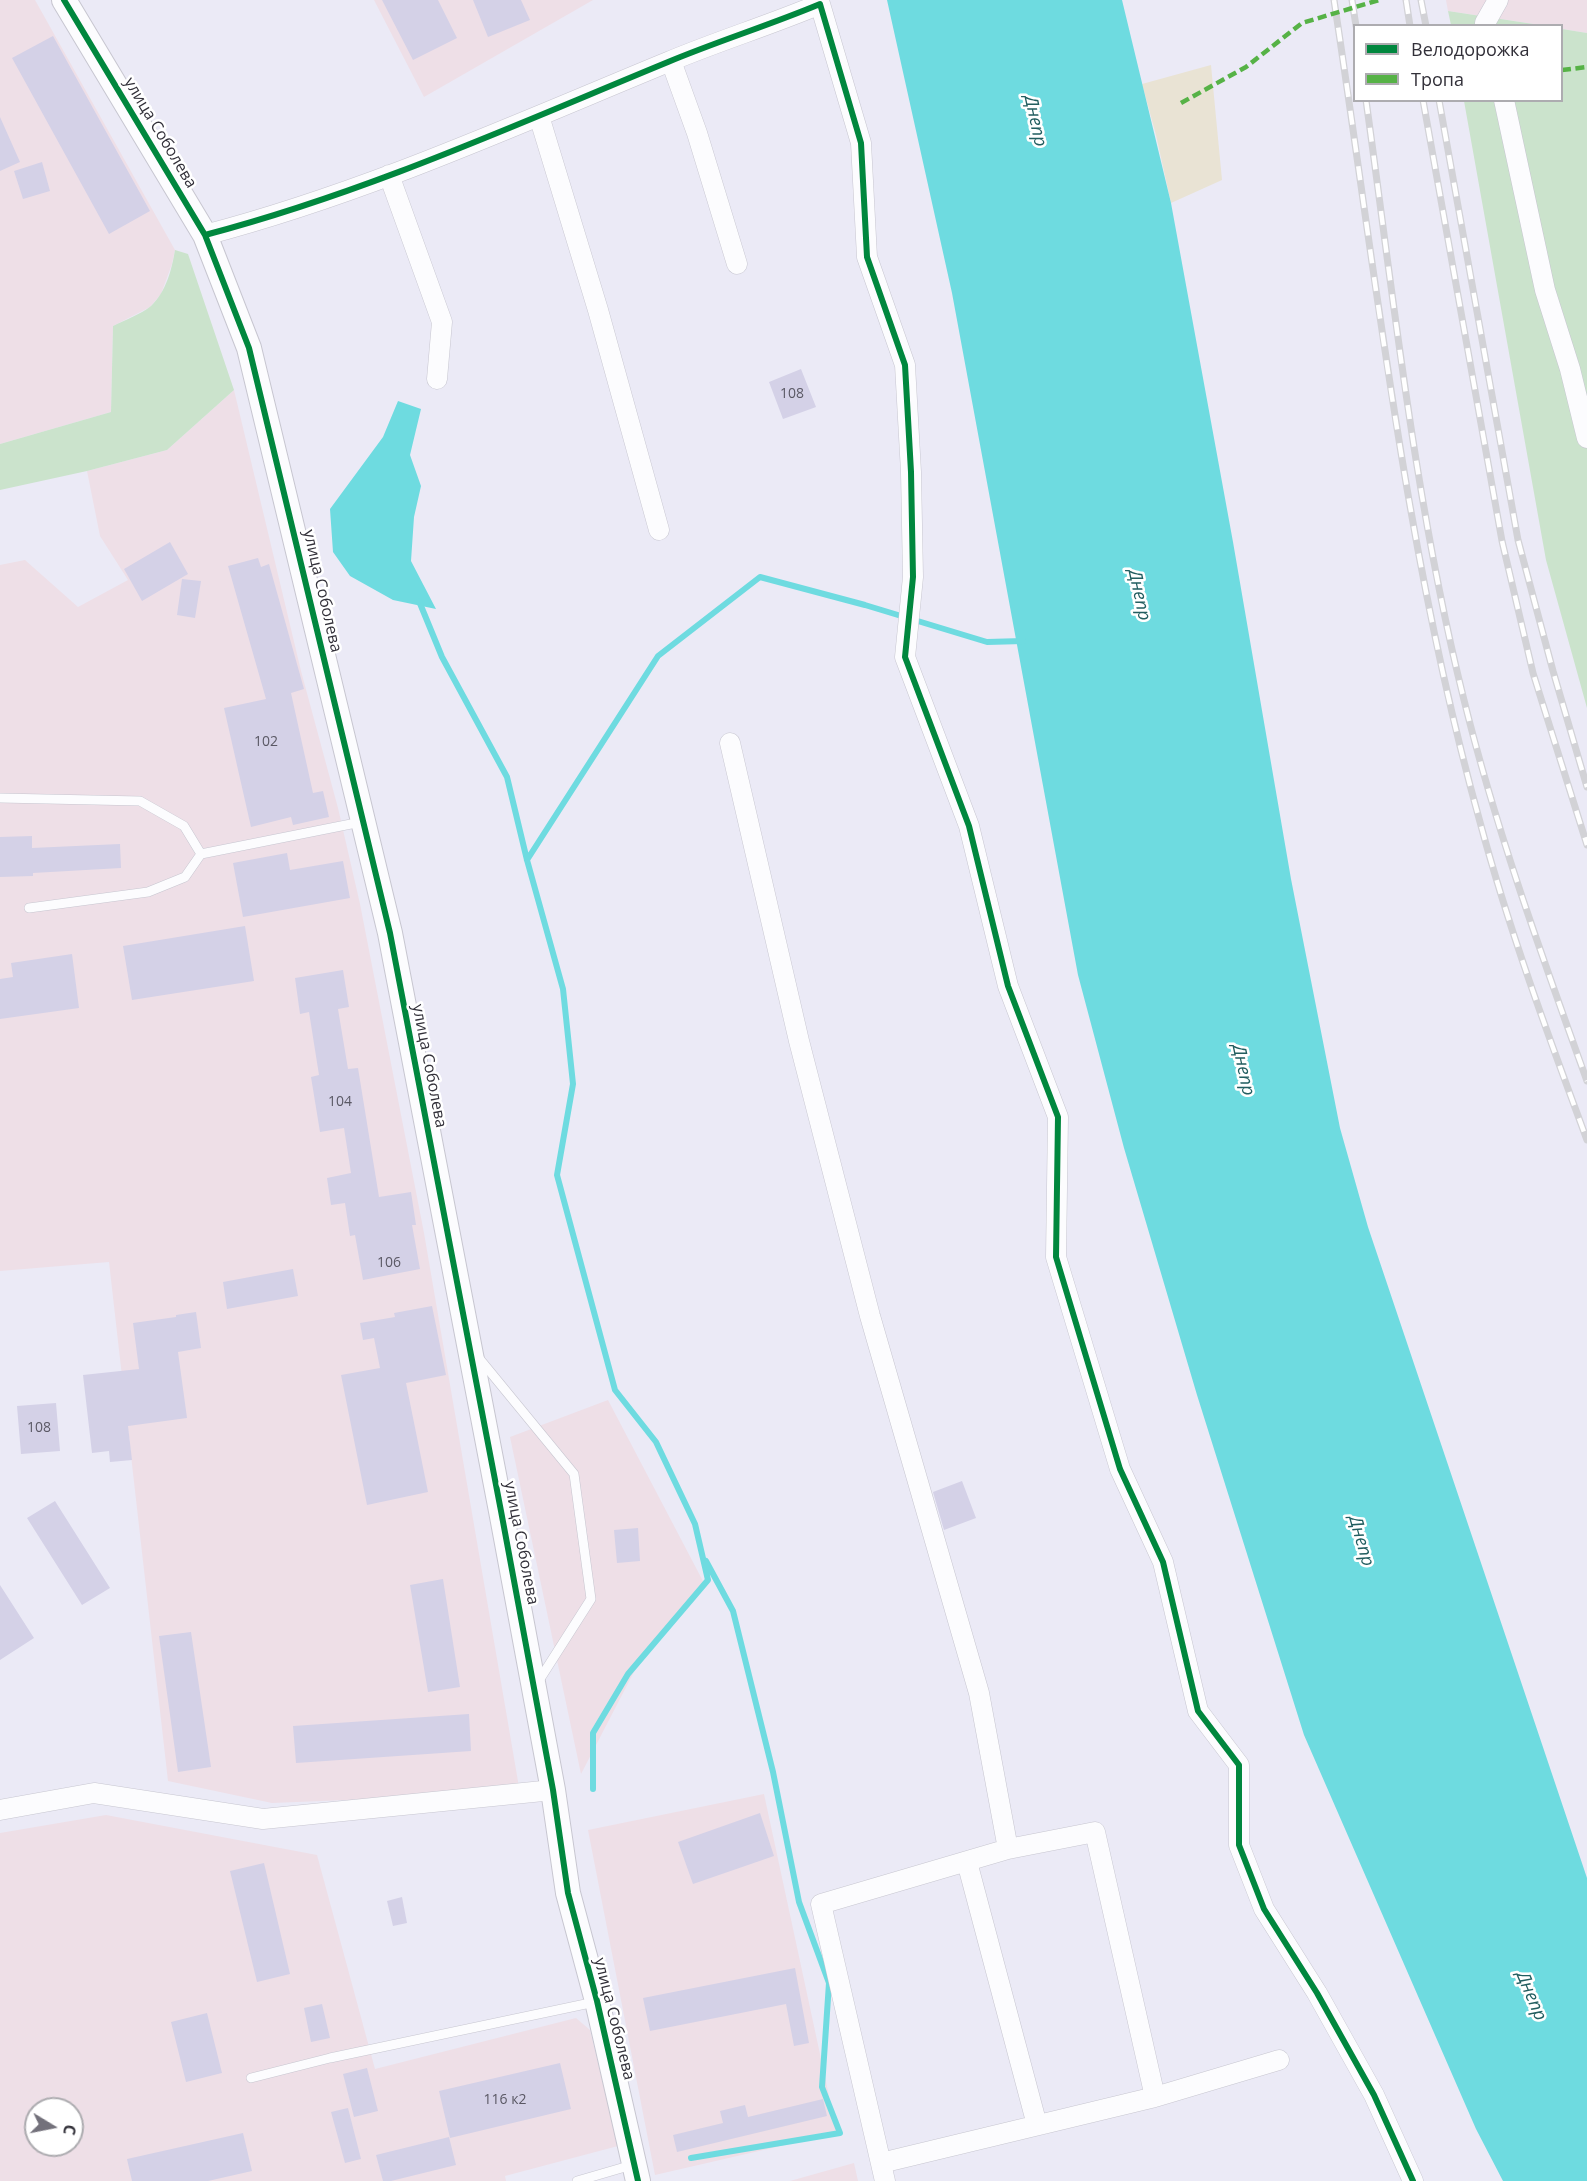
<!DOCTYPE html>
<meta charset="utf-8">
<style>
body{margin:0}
#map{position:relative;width:1587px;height:2181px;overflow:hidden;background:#ebeaf6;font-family:"Open Sans",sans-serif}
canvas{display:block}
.legend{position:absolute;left:1353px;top:24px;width:210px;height:78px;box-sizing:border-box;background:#fff;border:2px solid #adacb0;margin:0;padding:8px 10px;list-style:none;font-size:18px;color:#323039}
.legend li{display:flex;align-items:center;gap:12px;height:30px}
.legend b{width:30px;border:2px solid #adacb0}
.north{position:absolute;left:24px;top:2097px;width:60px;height:60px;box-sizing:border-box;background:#fff;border:2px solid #adacb0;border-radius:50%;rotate:100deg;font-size:16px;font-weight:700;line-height:24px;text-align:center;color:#323039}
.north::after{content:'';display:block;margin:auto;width:21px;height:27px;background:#73717b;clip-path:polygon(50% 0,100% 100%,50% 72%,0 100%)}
</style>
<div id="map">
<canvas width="1587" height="2181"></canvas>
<ul class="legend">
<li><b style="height:8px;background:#00873e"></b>Велодорожка</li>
<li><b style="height:8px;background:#56b246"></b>Тропа</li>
</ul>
<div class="north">С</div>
</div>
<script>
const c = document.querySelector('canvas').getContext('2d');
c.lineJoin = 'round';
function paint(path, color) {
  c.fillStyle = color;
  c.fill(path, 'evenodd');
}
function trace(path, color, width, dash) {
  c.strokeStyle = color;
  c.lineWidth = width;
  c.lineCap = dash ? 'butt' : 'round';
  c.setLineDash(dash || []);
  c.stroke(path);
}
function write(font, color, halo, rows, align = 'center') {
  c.font = font + ' "Open Sans",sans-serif';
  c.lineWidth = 5;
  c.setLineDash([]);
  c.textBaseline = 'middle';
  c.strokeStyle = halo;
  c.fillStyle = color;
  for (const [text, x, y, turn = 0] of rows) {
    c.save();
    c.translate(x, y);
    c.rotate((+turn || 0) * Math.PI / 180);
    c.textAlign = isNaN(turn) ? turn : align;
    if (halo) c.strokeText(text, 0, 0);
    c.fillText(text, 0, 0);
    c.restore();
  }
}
paint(new Path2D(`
 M0,0h35l140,250 -3,14 -11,30 -11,13 -37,19 -2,86 -111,32z
 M374,0h219l-169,97z
 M1446,0h141v33l-25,-4v-3l-22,-1 -92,-14z
 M234,390l67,281 37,137 22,96 64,329 96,560 -248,10 -104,-22 -59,-519 -109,9v-706l25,-5 53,47 50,-27 -28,-44 -13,-65 80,-21z
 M608,1400l97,185 -68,81 -56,108 -71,-337z
 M764,1794l73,339 -182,42 -67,-345z
 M106,1815l211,40 58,214 201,-51 14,12 28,116 -113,30 1,5h-506v-348zM36,2109h36v36h-36z
 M854,2163l4,18h-68z`), '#eedfe7');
paint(new Path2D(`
 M1448,11l92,14h-89z
 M1562,29l25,4v675l-41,-148 -82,-459 98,-1z
 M175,250l13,4 46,136 -67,60 -80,21 -87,19v-46l111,-32 2,-86c12,-6 28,-12 38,-20 15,-14 21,-37 24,-56z`), '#cbe3cc');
paint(new Path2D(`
 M1211,65l11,115 -51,23 -15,-68 -14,-51z`), '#e9e3d4');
paint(new Path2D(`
 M887,0h235l49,203 62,339 58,337 49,249 28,99 219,651v303h-84l-27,-52 -172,-394 -107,-340 -73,-247 -46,-173 -126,-682z
 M398,401l23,8 -11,46 11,31 -7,31 -3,44 25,48 -43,-9 -43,-24 -17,-24 -3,-43 53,-72z`), '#6edbe0');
trace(new Path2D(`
 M419,601l23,56 65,120 20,83 36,129 10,95 -16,91 58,215 41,52 39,82 13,56 -80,94 -35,59v56
 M527,860l131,-204 102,-79 105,28 122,37 36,-1
 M691,2158l149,-25 -18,-46 7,-104 -30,-81 -26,-130 -40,-161 -27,-50`), '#6edbe0', 6);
paint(new Path2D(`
 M382,0h56l19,38 -44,22z
 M473,0h48l9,20 -42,17z
 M53,36l97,175 -41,23 -97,-176z
 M0,117l20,45 -20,9z
 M42,162l8,29 -27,8 -9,-28z
 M801,369l15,38 -33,12 -14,-37z
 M170,542l18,32 -46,27 -18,-32z
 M258,558l3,9 8,-3 35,125 -13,4 22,100 10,-2 6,26 -36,8 -2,-8 -40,10 -27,-119 42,-9 -38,-133z
 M182,579l19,2 -6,37 -18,-3z
 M32,836v12l88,-4 1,24 -88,5v3l-33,1v-40z
 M287,853l3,17 53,-9 7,37 -107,19 -10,-54z
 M245,926l9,55 -122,19 -9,-54z
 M72,954l7,54 -79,11v-40l13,-2 -2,-14z
 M343,970l6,37 -11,2 10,60 10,-1 21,129 32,-5 5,33h-4l8,44 -57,11 -8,-45 -5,1 -5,-33 -14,2 -4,-27 24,-5 -7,-45 -24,4 -9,-55 8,-2 -10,-63 -9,2 -5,-36z
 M293,1269l5,27 -71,13 -4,-27z
 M432,1306l14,69 -40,8 22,109 -61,13 -26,-130 39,-7 -6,-30 -11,2 -3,-17 35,-6 -1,-4z
 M196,1312l5,36 -23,4 9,66 -59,8 4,34 -22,2 -1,-11 -17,2 -9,-78 56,-6 -6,-46 43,-6v-2z
 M56,1403l4,48 -39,3 -4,-48z
 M962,1481l14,37 -32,12 -11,-38z
 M55,1501l55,87 -28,17 -55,-87z
 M638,1528l2,33 -23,2 -3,-33z
 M443,1579l17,108 -32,5 -18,-107z
 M0,1585l34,53 -34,22z
 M191,1632l20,135 -33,5 -19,-136z
 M469,1714l2,37 -175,12 -3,-37z
 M760,1813l14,43 -81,28 -15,-42z
 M264,1863l26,111 -33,8 -27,-111z
 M402,1897l5,26 -14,3 -6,-25z
 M795,1968l14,75 -15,3 -8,-42 -136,27 -7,-33z
 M322,2004l8,34 -19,4 -7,-34z
 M207,2013l15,60 -36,9 -15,-60z
 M560,2063l11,46 -121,29 -11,-47z
 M367,2068l11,43 -24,6 -11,-43z
 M823,2099l4,17 -150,36 -4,-17 50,-12 -3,-12 25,-6 3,12z
 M348,2108l13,51 -16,4 -14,-51z
 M243,2133l9,38 -44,10h-76l-5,-22z
 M449,2137l7,28 -65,16h-8l-7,-26z`), '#d4d1e7');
const service = new Path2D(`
 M0,798l140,3 44,25 17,28 160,-32
 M29,908l119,-16 37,-15 16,-23
 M478,1357l96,117 17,125 -53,83
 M251,2078l79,-20 265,-56
 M577,2181l55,-16`);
const minor = new Path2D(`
 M1486,26l-1,-3 13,-23
 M671,61l26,72 40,131
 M1504,100l41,190 25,79 17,69
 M539,116l59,194 61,220
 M389,175l53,147 -5,57
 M205,235c160,-42 310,-110 463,-173 50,-21 102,-37 152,-58l41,139 6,114 38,108 6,107 2,105 -8,80 64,169 39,160 50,131 -2,140 64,212 43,93 35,149 41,54v80l25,64 53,84 57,102 39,86
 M730,743l69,298 71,275 109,377 29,156 -187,55 64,277
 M0,1810l94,-17 169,26 290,-29
 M967,1862l70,263
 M1155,2097l124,-37
 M881,2163l274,-66 -60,-265 -87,17`);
const tertiary = new Path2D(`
 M64,0l141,235 44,113 141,585 111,578 52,279 15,103 29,108 41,180`);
trace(service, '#c7c6d0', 10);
trace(minor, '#c7c6d0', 21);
trace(tertiary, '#c7c6d0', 26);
trace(service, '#fcfcfe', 9);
trace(minor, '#fcfcfe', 20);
trace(tertiary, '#fcfcfe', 24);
const rail = new Path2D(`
 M1334,0c42,275 71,554 146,822 29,108 68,213 107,318
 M1352,0l4,26
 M1406,0l4,26
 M1421,0l5,26
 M1366,100c28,201 49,404 98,600 32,130 78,256 123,381
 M1423,100l79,441 31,132 54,172
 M1439,100l79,440 35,131 34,116`);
trace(rail, '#d2d2d6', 7);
trace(rail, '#fff', 4.5, [14]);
trace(new Path2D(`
 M1562,70l25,-3
 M1181,103l65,-36 56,-44 77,-23`), '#56b246', 4.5, [9, 4.5]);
trace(new Path2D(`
 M64,0l141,235 44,113 141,585 111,578 52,279 15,103 29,108 41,180
 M205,235c160,-42 310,-110 463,-173 50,-21 102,-37 152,-58l41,139 6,114 38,108 6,107 2,105 -8,80 64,169 39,160 50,131 -2,140 64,212 43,93 35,149 41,54v80l25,64 53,84 57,102 39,86`), '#00873e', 6);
write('14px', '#5a5864', null, [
 ["108",792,394],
 ["102",266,742],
 ["104",340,1102],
 ["106",389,1263],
 ["108",39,1428],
 ["116 к2",505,2100]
]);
write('16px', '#323039', '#fff', [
 ["улица Соболева",160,133,59],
 ["улица Соболева",322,591,77],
 ["улица Соболева",429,1066,79],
 ["улица Соболева",521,1543,79],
 ["улица Соболева",614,2019,76]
]);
write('italic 18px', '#225e60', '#fff', [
 ["Днепр",1035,121,78],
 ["Днепр",1139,595,78],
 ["Днепр",1243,1070,78],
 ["Днепр",1361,1541,74],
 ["Днепр",1531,1996,67]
]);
</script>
